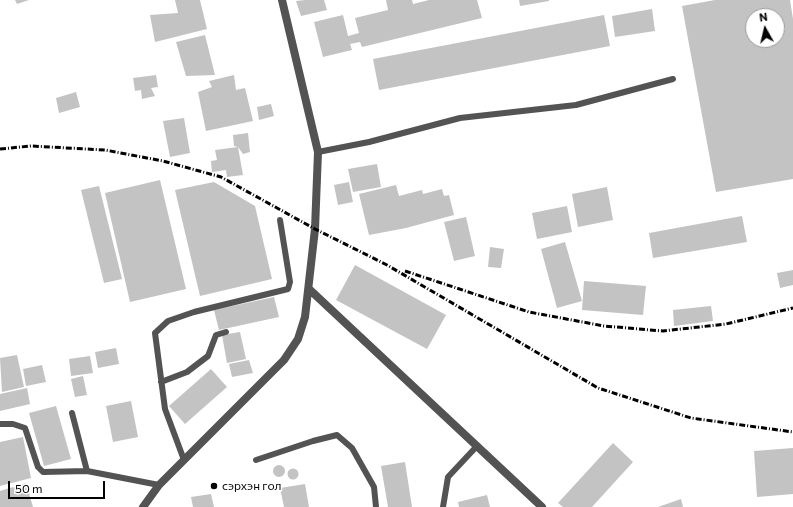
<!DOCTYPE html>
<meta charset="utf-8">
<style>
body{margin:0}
#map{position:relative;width:793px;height:507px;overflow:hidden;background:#fff;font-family:Commissioner,sans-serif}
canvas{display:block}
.north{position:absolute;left:745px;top:8px;width:40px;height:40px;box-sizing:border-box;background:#fff;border:1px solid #999;border-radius:50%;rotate:352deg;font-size:11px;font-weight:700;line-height:16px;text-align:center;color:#000}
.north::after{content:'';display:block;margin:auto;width:14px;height:18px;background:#000;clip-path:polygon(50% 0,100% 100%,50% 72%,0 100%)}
.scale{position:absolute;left:8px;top:481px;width:97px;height:18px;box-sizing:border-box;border:2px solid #000;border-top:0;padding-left:5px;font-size:12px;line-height:14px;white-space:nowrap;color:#000;-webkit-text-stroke:3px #fff;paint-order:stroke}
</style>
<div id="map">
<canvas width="793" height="507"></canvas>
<div class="north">N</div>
<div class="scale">50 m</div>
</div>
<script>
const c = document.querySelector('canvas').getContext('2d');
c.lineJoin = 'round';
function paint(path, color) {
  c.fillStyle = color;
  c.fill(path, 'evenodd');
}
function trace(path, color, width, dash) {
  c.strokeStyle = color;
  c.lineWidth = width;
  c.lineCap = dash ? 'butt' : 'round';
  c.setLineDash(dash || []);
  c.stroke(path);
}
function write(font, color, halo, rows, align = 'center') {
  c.font = font + ' Commissioner,sans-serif';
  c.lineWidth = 3.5;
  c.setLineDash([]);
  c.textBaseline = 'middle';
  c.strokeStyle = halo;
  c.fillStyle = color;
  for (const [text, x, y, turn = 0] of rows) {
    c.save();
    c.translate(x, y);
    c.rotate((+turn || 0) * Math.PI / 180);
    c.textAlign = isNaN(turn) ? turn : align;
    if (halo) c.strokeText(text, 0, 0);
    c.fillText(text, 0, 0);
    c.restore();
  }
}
paint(new Path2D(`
 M15,0h14l-12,4z
 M175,0h25l7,29 -52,13 -5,-27 28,-2z
 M305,0h19l3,10 -26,6 -5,-15z
 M386,0h26l1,4 16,-4h48l5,18 -120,29 -2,-5 -10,2 2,6 -29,7 -9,-35 29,-7 5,21 11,-3 -4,-15 33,-8z
 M519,0h30v1l-29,5z
 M715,0h75l3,19v160l-77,13 -34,-186zM753,16h24v24h-24z
 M652,9l3,22 -40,6 -3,-21z
 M604,15l6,31 -231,44 -6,-31z
 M205,35l10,40 -29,1 -10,-34z
 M156,75l2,12 -7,1 4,8 -13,3 -1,-9 -6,1 -2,-13z
 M234,75l2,15 9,-2 8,33 -47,10 -8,-39 14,-5 -3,-6z
 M76,92l4,15 -21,6 -3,-15z
 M271,104l3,12 -15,4 -2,-13z
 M184,118l6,35 -20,4 -7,-36z
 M248,133l2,19 -7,2 -5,-7 5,28 -16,2 -1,-7 -14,2 -1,-11 6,-1 -2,-10 23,-3 -4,-1 -1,-11z
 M377,164l4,23 -28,5 -5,-23z
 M160,180l26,109 -56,13 -25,-109z
 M214,182l41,24 17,73 -72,17 -25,-106z
 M349,182l4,20 -15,3 -4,-20z
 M396,185l3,11 23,-6 1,4 19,-5 2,7 5,-1 5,20 -48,13 -37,7 -10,-41z
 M99,186l23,93 -18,4 -23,-93z
 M607,187l6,33 -35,7 -6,-33z
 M567,206l5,26 -35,7 -5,-26z
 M742,216l5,26 -94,16 -4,-25z
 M466,217l9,39 -21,5 -10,-39z
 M565,242l17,59 -25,7 -16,-59z
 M490,247l14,2 -3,19 -13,-1z
 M355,265l91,50 -19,34 -91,-49z
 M793,270v15l-13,3 -3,-15z
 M584,281l62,5 -3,29 -61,-5z
 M274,297l5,20 -60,13 -5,-20z
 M711,306l2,15 -39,5 -1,-16z
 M240,332l6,27 -19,4 -5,-28z
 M116,348l3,16 -21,4 -3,-16z
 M17,355l7,32 -22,5 -2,-34z
 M90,356l3,17 -22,3 -2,-17z
 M249,360l4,13 -21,4 -3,-13z
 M42,365l4,17 -20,4 -3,-17z
 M211,369l16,18 -42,37 -16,-18z
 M83,376l4,19 -12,2 -4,-18z
 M27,388l3,16 -30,7v-17z
 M131,401l7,36 -25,5 -7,-36z
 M56,406l15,53 -27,7 -15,-53z
 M23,437l8,41 -31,8v-44z
 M613,443l20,19 -41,45h-29l-5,-4z
 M793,448v46l-36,3 -3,-46z
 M405,462l7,45h-24l-7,-41z
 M273 471a6 6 0 1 1 12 0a6 6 0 1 1-12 0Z
 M287.5 474a5.5 5.5 0 1 1 11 0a5.5 5.5 0 1 1-11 0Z
 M26,483l7,24h-33v-16z
 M305,484l4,23h-25l-4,-19z
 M211,494l3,13h-21l-2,-10z
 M487,495l3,12h-31l-1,-5z
 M681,499l2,8h-25z`), '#c3c3c3');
trace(new Path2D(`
 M318,152l51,-10 91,-24 116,-13 97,-26
 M161,382l26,-10 21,-16 8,-21 10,-3
 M72,413l15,58 72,14
 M0,424h13l12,4 13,39 5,5 44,-1
 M184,460l-19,-51 -10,-76 13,-12 26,-9 94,-23 2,-7 -10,-62
 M256,460l57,-19 24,-6 15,13 22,39 2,20
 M443,507l5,-30 29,-31`), '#535353', 6);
trace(new Path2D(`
 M309,289l233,218
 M143,507l16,-22 125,-125 14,-21 7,-22 10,-88 3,-77 -36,-152`), '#535353', 8);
trace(new Path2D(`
 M0,149l31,-3 74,4 58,11 58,16 94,52 72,36 211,123 93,30 102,14
 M405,271l124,41 75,14 59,5 63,-7 67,-16`), '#000', 3, [6, 2, 1, 2]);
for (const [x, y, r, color] of [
 [214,486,4,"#000"]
]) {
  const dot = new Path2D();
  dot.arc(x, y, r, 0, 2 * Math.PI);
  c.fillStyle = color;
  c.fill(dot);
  trace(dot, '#fff', 1.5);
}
write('12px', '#000', '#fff', [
 ["сэрхэн гол",222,486]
], 'left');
</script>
